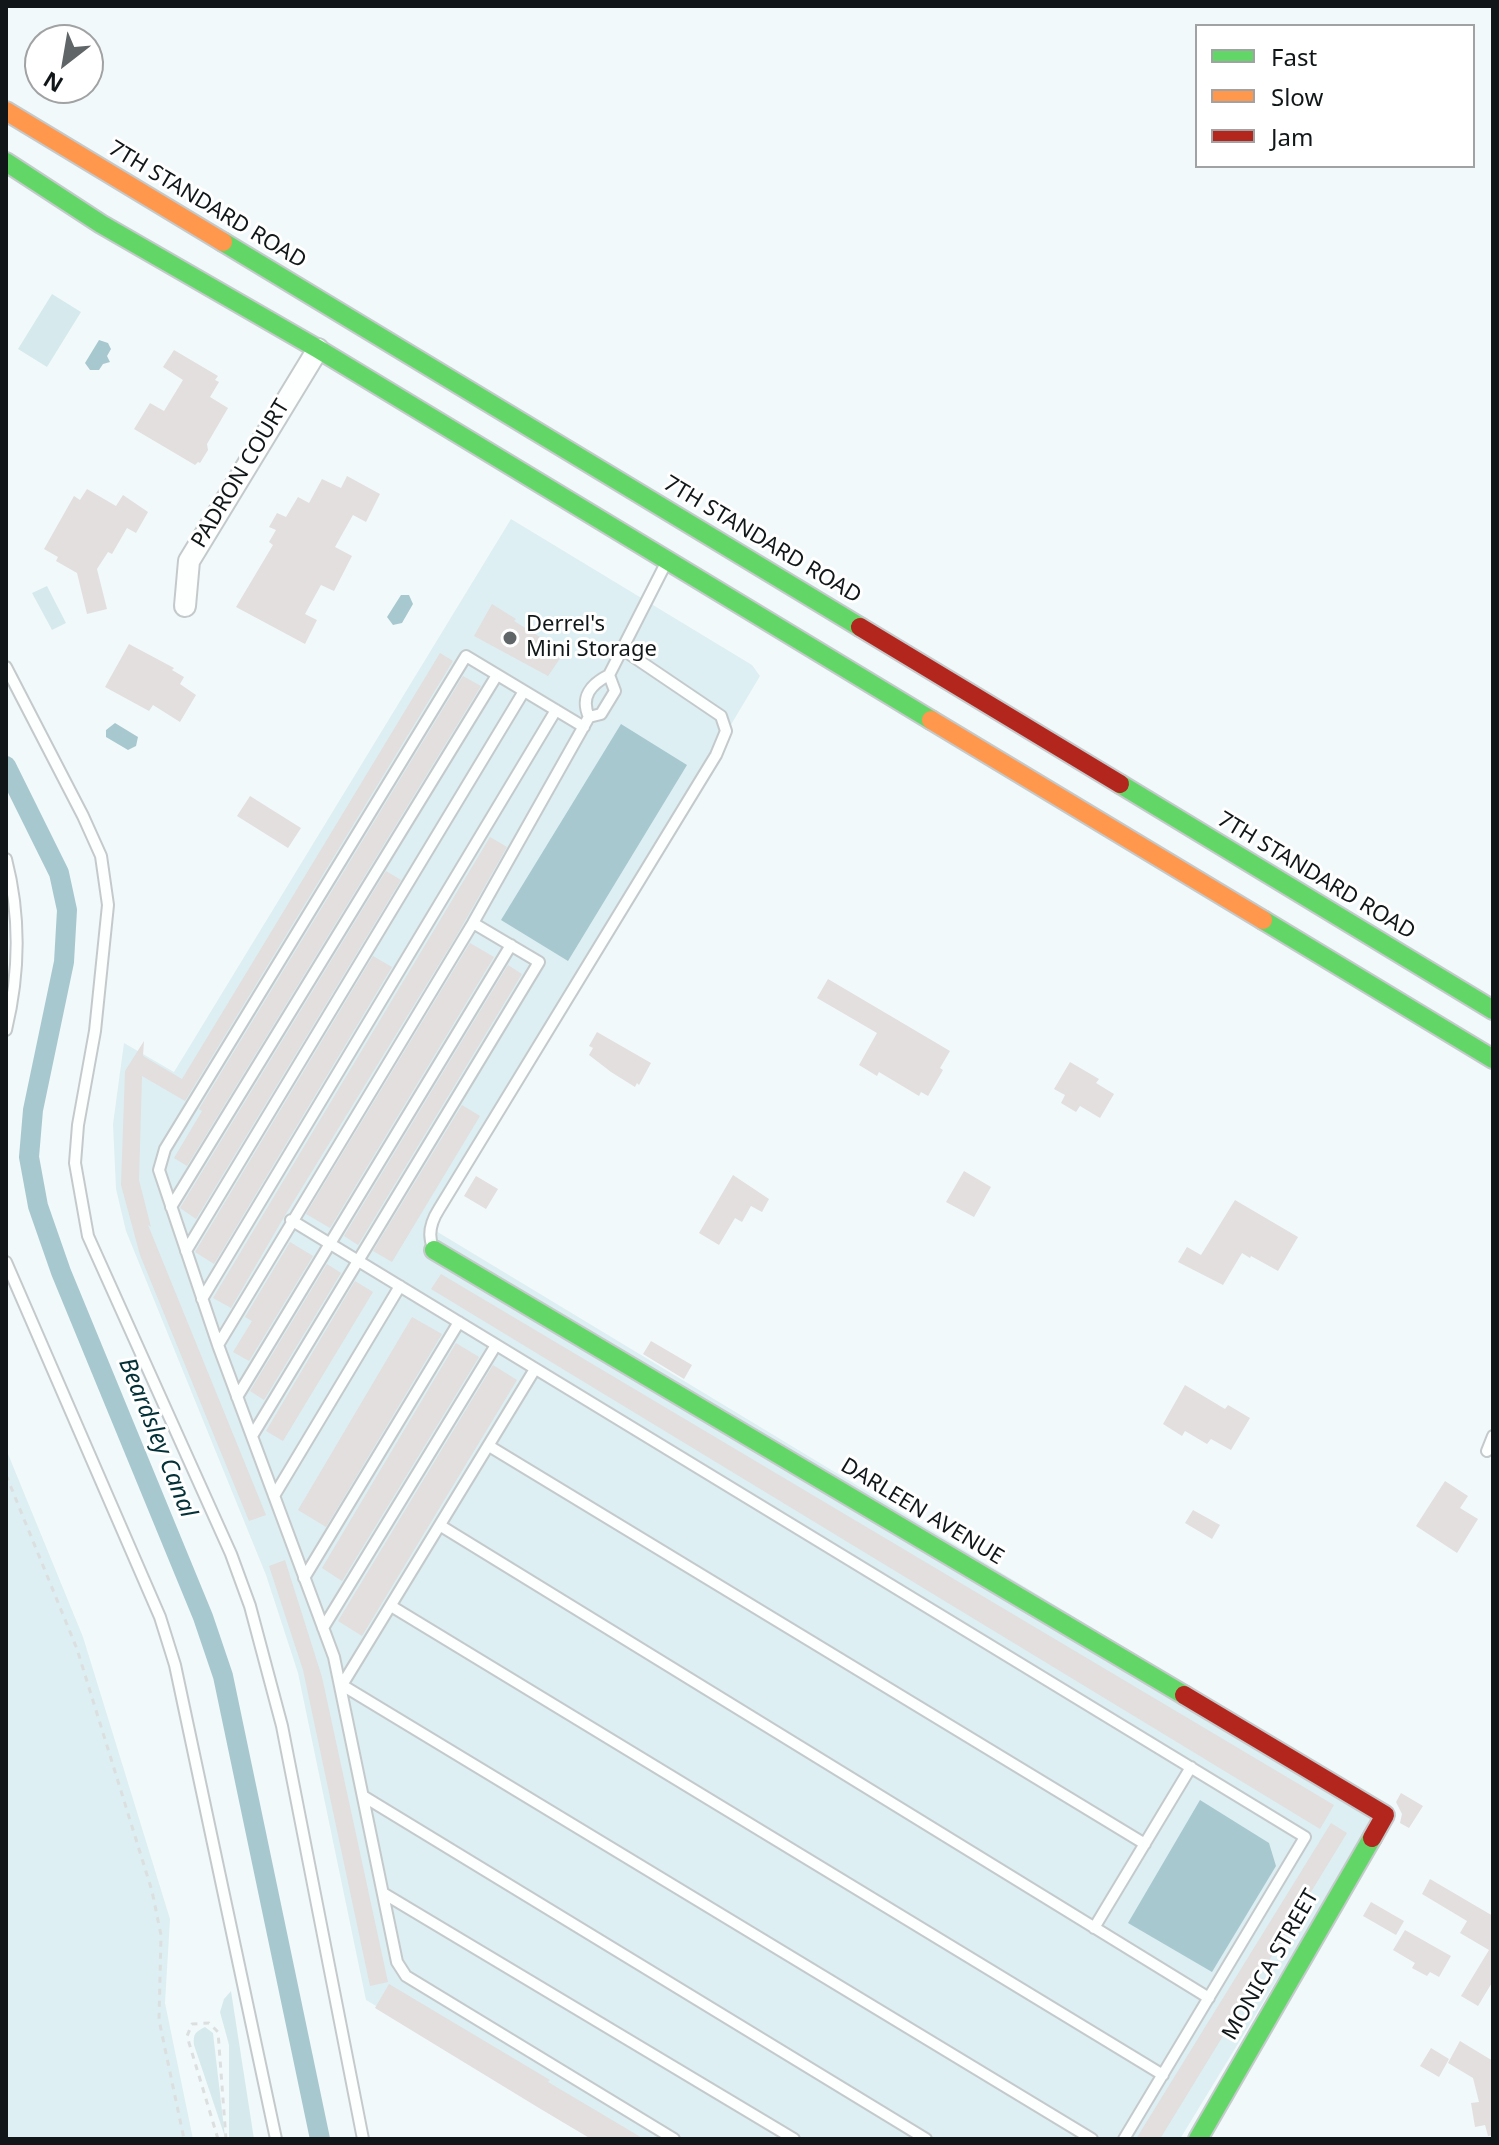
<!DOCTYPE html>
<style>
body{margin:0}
#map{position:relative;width:1499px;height:2145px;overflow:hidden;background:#f2f9fa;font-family:"Noto Sans",sans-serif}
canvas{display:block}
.frame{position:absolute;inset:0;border:8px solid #111718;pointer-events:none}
.legend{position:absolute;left:1195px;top:24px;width:280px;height:144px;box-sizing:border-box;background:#fff;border:2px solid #a0a2a3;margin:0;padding:10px 14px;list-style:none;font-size:24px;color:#111718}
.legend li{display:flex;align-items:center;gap:16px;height:40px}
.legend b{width:40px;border:2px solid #a0a2a3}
.north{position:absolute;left:24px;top:24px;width:80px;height:80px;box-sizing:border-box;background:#fff;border:2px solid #a0a2a3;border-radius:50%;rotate:211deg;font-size:22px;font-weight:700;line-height:32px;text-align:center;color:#111718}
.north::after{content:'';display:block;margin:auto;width:28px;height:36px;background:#606667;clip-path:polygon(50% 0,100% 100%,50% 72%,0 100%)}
</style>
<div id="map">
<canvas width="1499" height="2145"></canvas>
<div class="frame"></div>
<ul class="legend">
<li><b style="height:10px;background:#63d668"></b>Fast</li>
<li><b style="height:10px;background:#ff974d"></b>Slow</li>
<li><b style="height:10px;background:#b3261e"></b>Jam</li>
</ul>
<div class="north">N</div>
</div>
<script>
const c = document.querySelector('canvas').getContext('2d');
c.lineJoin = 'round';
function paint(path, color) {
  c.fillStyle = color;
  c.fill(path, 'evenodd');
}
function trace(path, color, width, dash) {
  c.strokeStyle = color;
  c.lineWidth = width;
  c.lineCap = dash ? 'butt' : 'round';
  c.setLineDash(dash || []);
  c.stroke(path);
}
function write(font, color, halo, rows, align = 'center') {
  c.font = font + ' "Noto Sans",sans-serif';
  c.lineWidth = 6;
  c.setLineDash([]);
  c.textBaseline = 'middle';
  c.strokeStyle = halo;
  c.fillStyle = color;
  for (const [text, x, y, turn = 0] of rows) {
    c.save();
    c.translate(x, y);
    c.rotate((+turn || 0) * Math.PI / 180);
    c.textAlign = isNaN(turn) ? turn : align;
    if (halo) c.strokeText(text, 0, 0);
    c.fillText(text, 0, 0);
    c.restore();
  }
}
paint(new Path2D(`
 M511,519l241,146 8,11 -329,552 953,576 -204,335h-583l-231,-139 -68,-327 -32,-98 -140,-344 -10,-42 -3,-65 11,-81 50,29z
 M6,1449l77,188 87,282 -5,84 28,136h-187z`), '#ddeff2');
paint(new Path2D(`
 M52,294l29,18 -34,55 -29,-18z
 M47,586l19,37 -14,7 -20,-37z
 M231,1991l23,148h-25v-94l-9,-33 4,-13z
 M205,2027l8,6 12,104 -31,-92c-1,-11 1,-13 11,-18z`), '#d6eaed');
paint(new Path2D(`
 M99,340l9,3 3,6 -4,7 3,6 -7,2 -4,6h-9l-5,-7z
 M401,595h8l4,9 -11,19 -9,2 -6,-8z
 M115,723l23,14 -2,9 -8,4 -22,-13v-7z
 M621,724l66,41 -119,196 -67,-41z
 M1200,1800l69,43 7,23 -64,106 -84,-49z`), '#a8c8cf');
trace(new Path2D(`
 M6,766l53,107 8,37 -3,52 -31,148 -4,47 9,49 23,66 142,345 20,59 97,463`), '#a8c8cf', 20);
paint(new Path2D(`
 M174,350l44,26 -3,4 4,2 -9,15 18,11 -21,36 1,6 -8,13 -2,-1 -3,3 -61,-36 16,-26 14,8 19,-31 -20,-13z
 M347,476l33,18 -14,28 -13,-7 -18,32 17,9 -18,35 -13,-6 -16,29 12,6 -12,24 -69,-37 37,-62 -4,-3 7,-12 -7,-3 8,-14 9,4 12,-20 11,6 13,-24 19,9z
 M87,489l29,17 7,-11 25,17 -12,21 -9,-5 -15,26 -4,-2 -11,17 10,40 -20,5 -10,-41 -21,-12 2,-4 -14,-8 30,-53 6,4z
 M492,604l24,15 -2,2 47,29 -3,5 3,2 -13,19 -74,-40z
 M129,644l45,24 -2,2 12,7 -4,7 16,11 -16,27 -27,-17 -4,6 -44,-24z
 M440,653l13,8 -268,440 -43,-25 -3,104 12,47 -3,-2 118,290 -17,6 -109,-266 -19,-70 4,-114 19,-30 -1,15 39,23z
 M463,676l18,10 -294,480 -13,-8 28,-47 -3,-2z
 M250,796l51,32 -13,20 -51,-32z
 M490,837l17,10 -50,88 -173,282 -53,91 -18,-10z
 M386,871l15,9 -205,339 -16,-11z
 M470,943l24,14 -164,271 -24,-14z
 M373,956l19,11 -178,297 -19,-12z
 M508,965l14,9 -164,271 -14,-9z
 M828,979l122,72 -10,17 3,2 -15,26 -7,-4 -2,4 -40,-24 -2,4 -18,-11 18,-32 -60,-35z
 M597,1032l54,31 -12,22 -2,-2 -2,4 -24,-15 -22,-17 4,-7 -4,-2z
 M1070,1062l29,17 -3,4 18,11 -14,24 -20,-12 -4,6 -15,-9 4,-8 -11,-6z
 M462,1105l18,11 -88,146 -19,-11z
 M964,1171l27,16 -17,30 -28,-15z
 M733,1175l36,24 -7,13 -11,-6 -9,16 -7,-4 -16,27 -20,-12z
 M476,1176l22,13 -12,20 -22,-13z
 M1235,1200l63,37 -20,34 -27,-15 -1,2 -8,-5 -19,32 -45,-23 9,-15 14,8z
 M290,1242l23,14 -64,105 -16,-9 19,-31 -7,-4z
 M327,1264l14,9 -77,127 -14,-9z
 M441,1274l893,531 -14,24 -889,-540z
 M355,1281l18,11 -90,149 -17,-10z
 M412,1317l30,17 -116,193 -28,-17z
 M651,1341l41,24 -8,14 -41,-25z
 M456,1343l23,14 -137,224 -20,-13z
 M493,1365l24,15 -155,256 -24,-15z
 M1185,1385l40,24 3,-4 22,13 -19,32 -20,-11 -4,5 -22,-13 -3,5 -19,-12z
 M1445,1481l23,15 -8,12 18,11 -21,34 -41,-27z
 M1193,1510l27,15 -8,14 -27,-16z
 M285,1560l37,117 66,305 -18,4 -67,-316 -34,-104z
 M1401,1793l22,13 -14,22 -9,-5 2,-9 -6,-12z
 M1331,1823l16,10 -187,306h-24z
 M1430,1879l63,37v65l-15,25 -17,-10 28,-46 -29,-17 7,-12 -45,-27z
 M1371,1902l33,19 -8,14 -33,-19z
 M1405,1930l46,26 -12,21 -9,-5 -3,4 -15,-8 3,-5 -22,-13z
 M389,1984l161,96 -2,2 96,57h-53l-52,-31 -164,-100z
 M1460,2041l33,20v74l-5,1 -3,-11 -10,2 -4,-24 8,-1 -6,-24 -25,-15z
 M1431,2048l18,11 -10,18 -19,-11z`), '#e2dfde');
const lane = new Path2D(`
 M6,667l77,149 18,40 7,49 -13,126 -17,94 -3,38 13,73 143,318 19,52 32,120 81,413
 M609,675l6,16 -14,23 -12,3 -116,206 -255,422 116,312 63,305 9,14 268,163
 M589,717c-9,-20 2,-33 20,-42l57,-112
 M6,859c15,58 14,113 0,171
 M171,1207l326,-532
 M291,1220l1014,617 -181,302
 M433,1247c-6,-13 -1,-27 6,-38l277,-454 10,-24 -5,-15 -99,-67
 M186,1251l338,-560
 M6,1262l154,355 15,48 101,474
 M202,1299l354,-589
 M218,1345l-59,-175 6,-21 301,-493 118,71
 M535,1369l-193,316 750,454
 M237,1397l274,-452
 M252,1436l287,-474 -66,-39
 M489,1446l656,398
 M1487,1451l6,-15
 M274,1496l126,-210
 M441,1526l768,472
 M304,1578l155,-256
 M391,1606l772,469
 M323,1628l173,-283
 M363,1796l563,343
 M383,1893l411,246
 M1094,1928l97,-161`);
const street = new Path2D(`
 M185,606l4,-45 129,-212`);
const fast = new Path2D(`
 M6,162l95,62 217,125 613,371
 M223,242l637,385
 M1120,784l373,226
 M1263,920l230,139
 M434,1250l750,445
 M1198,2139l174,-301`);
const slow = new Path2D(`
 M6,111l217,131
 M931,720l332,200`);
const jam = new Path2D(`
 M860,627l260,157
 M1184,1695l201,120 -13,23`);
trace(lane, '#c4cacb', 14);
trace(street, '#c4cacb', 24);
trace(fast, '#c4cacb', 22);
trace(slow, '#c4cacb', 22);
trace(jam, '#c4cacb', 22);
trace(new Path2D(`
 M6,1475l71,174 75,242 9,44 -2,85 25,119
 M218,2139l-31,-103 5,-12 17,-1 9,9 8,107`), '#dcdfdf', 3, [6, 6]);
trace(lane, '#fdfefe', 10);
trace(street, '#fdfefe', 20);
trace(fast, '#63d668', 18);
trace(slow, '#ff974d', 18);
trace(jam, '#b3261e', 18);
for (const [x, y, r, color] of [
 [510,638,8,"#606667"]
]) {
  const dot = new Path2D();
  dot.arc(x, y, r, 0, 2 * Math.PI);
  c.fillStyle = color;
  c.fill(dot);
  trace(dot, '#fff', 3);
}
write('22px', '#111718', '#fff', [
 ["7TH STANDARD ROAD",207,205,31],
 ["PADRON COURT",241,474,-59],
 ["7TH STANDARD ROAD",762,540,31],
 ["7TH STANDARD ROAD",1316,876,31],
 ["DARLEEN AVENUE",922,1512,31],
 ["MONICA STREET",1271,1965,-60]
]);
write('22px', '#111718', '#fff', [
 ["Derrel's",526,625],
 ["Mini Storage",526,650]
], 'left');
write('italic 24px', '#043037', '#fff', [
 ["Beardsley Canal",157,1438,68]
]);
</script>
